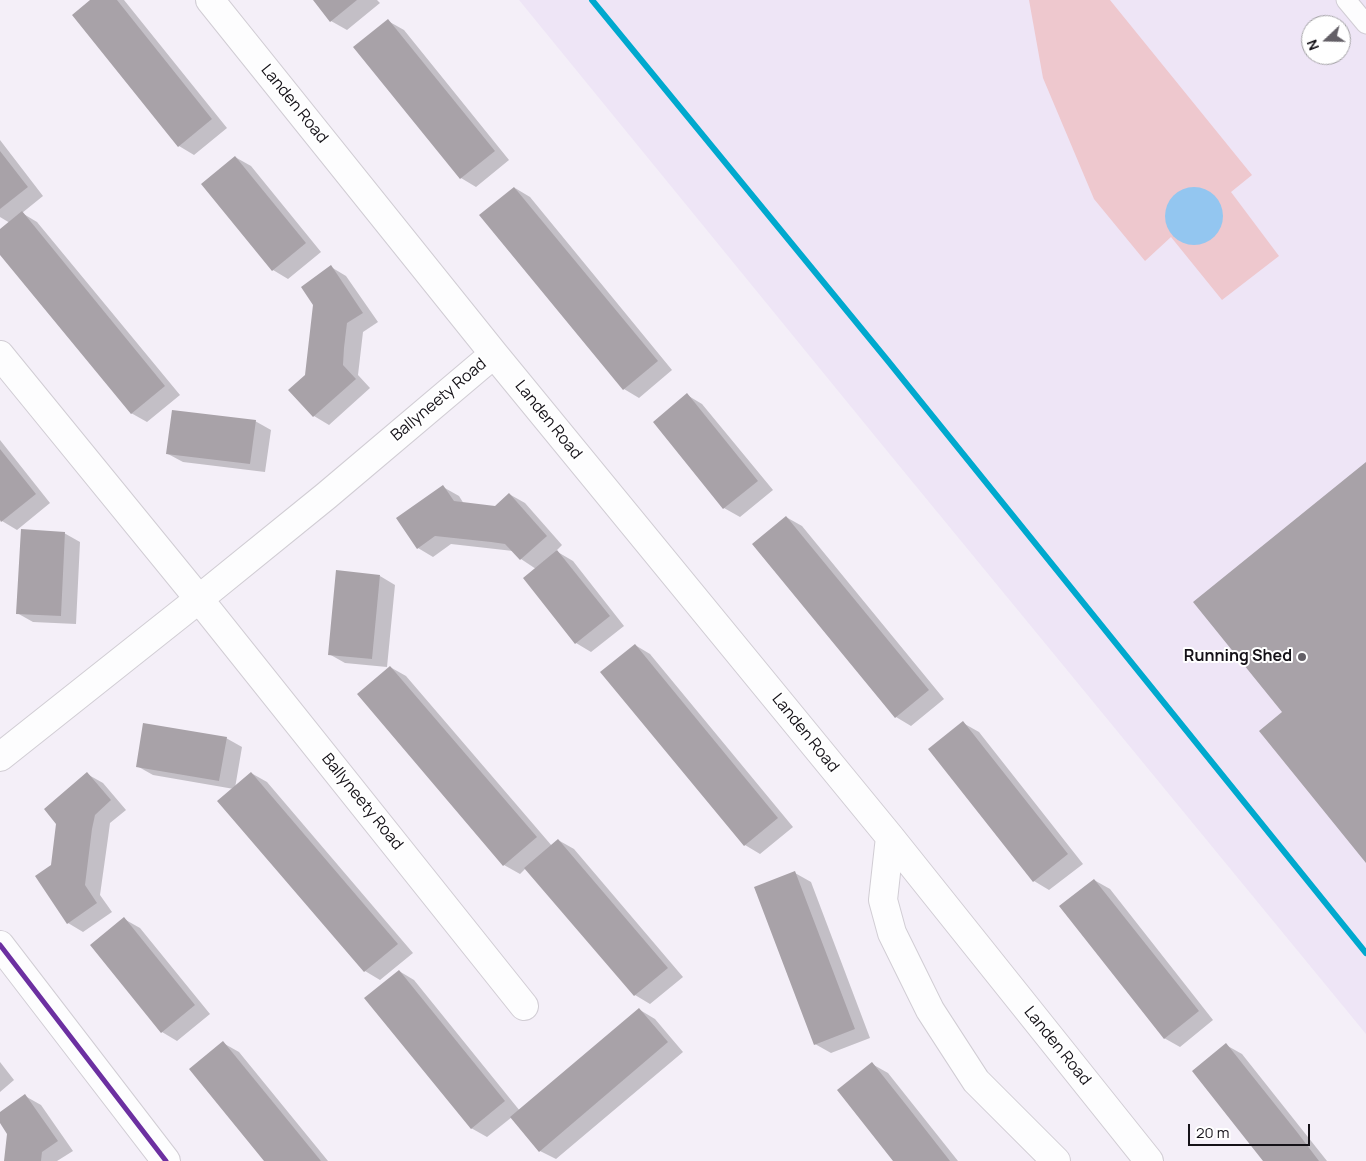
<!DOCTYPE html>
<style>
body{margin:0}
#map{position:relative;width:1366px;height:1161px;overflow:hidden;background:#f4eff8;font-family:Manrope,sans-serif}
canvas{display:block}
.north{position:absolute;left:1301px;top:15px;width:50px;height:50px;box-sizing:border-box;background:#fff;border:1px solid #a1a0a3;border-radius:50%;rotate:249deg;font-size:14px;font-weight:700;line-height:20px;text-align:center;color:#151218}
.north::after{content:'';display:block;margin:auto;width:18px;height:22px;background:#635f66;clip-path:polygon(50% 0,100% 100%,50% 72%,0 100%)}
.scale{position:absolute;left:1188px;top:1124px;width:122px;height:22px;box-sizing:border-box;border:2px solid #151218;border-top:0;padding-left:6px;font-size:15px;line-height:18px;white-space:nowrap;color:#151218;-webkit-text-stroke:4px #fff;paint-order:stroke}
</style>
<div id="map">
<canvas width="1366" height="1161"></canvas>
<div class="north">N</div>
<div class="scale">20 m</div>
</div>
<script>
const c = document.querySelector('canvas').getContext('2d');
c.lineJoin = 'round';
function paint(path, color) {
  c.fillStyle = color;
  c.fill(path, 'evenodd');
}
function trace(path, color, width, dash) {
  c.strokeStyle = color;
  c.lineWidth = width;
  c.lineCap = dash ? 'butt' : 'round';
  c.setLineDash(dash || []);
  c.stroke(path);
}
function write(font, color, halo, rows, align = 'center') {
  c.font = font + ' Manrope,sans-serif';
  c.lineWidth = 4;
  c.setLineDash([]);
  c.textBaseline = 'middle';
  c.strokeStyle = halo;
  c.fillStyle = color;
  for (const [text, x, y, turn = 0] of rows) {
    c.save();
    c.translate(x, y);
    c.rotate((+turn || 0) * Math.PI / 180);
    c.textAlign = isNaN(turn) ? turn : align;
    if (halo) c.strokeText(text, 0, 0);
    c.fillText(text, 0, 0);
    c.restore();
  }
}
paint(new Path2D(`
 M519,0h847v1034l-474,-577zM1311,25h30v30h-30z`), '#eee5f6');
paint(new Path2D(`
 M1029,0h81l142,175 -21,17 48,64 -57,44 -51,-63 -26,24 -51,-62 -51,-121z`), '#eec8ce');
paint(new Path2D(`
 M1165 216a29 29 0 1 1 58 0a29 29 0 1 1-58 0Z`), '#93c6f0');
paint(new Path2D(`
 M92,0h32l103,128 -33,27 -15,-9z
 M314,0h63l3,3 -33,27 -16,-9z
 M388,21l16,9 105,130 -33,27 -15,-9z
 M0,140l43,56 -21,17 15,9 143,173 -33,27 -16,-9 -131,-160v-22l10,-8 -10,-6z
 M235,157l16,9 70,86 -33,27 -15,-9z
 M515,188l15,9 142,173 -33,28 -15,-9z
 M331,267l15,9 32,46 -15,10 -5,43 12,13 -41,37 -15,-9z
 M687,395l15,9 71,86 -33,27 -16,-9z
 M255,421l16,9 -6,42 -82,-10 -15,-8z
 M0,440l50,63 -33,27 -15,-9 -2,-3z
 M443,487l16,9 5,8 32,3 13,-13 16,9 37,42 -6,6 17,10 51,65 -33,26 -15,-9 -40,-74 -15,-10 -8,-8 -62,-7 -18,13 -15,-9z
 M786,517l16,9 142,173 -33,27 -15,-9 -142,-173z
 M64,533l16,9 -4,82 -43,-2 -16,-9z
 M380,576l15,9 -8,82 -42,-4 -16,-9z
 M635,645l15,9 143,173 -33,27 -15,-9z
 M390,667l16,9 146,170 6,-6 16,9 109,128 -33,27 -15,-9 -109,-127 -6,6 -16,-9z
 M963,723l16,9 104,132 -34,26 -15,-9z
 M226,738l16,9 -7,41 16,-15 16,9 146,171 -33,27 -15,-9 -131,-182 -81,-14 -16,-9z
 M87,774l16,9 23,27 -16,13 -2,15 -8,57 12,17 -29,20 -15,-9 -16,-57z
 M795,873l16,9 59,156 -39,15 -16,-9z
 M1094,880l16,9 103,131 -33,27 -16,-9z
 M124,919l16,9 70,86 -33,27 -15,-9z
 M399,971l15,9 106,131 120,-101 15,9 28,33 -127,107 -16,-8 -28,-34 -25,20 -16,-9z
 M223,1043l16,9 89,109h-63z
 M1226,1045l16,9 85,107h-62z
 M0,1062l14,18 -14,12z
 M872,1064l16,9 70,88h-63z
 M25,1096l16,9 32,46 -16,10h-52l3,-28 -8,-12v-8z`), '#0003');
paint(new Path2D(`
 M90,0h27l95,119 -34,28 -106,-132z
 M313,0h44l-27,22z
 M388,19l107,132 -35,28 -107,-132z
 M0,151l28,36 -28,22z
 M235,156l71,87 -34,28 -71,-87z
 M514,187l144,174 -35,29 -144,-175z
 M22,211l143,175 -34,28 -131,-159v-26z
 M331,265l32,48 -16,10 -3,25 -1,17 13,14 -43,38 -25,-27 17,-15 8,-70 -12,-18z
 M687,393l71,88 -35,28 -70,-87z
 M172,410l84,10 -6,44 -84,-10z
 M0,449l36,45 -35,28 -1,-2z
 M1366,462v401l-107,-132 23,-19 -89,-110z
 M443,485l11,16 41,5 14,-13 38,43 -27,24 -15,-16 -14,-2 -56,-6 -18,13 -21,-31z
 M786,516l143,174 -34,28 -143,-174z
 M21,529l44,3 -4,84 -45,-2z
 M557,550l53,66 -35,28 -52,-66z
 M336,570l44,5 -8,84 -44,-4z
 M635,644l143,174 -34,28 -144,-174z
 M390,666l147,171 -34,29 -146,-172z
 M963,721l105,133 -35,28 -105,-133z
 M143,723l84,14 -8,44 -83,-14z
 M87,772l24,28 -16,15 -3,14 -7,56 12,18 -30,21 -32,-48 16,-11 5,-41 -12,-15z
 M251,772l147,172 -34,28 -147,-171z
 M558,839l110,129 -34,28 -110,-128z
 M795,871l60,158 -41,16 -60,-158z
 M1094,879l105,132 -35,28 -105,-133z
 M124,917l71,88 -34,28 -71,-88z
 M399,970l106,131 -34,28 -107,-131z
 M639,1008l29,34 -129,110 -29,-35z
 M223,1041l54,66 44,54h-57l-75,-92z
 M1226,1043l71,89 22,29h-56l-71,-90z
 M872,1062l35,44 43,55h-57l-56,-71z
 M25,1094l33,47 -16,11 -1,9h-37l3,-27 -7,-11v-11z`), '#a8a2a8');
const service = new Path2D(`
 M1346,0l20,24`);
const minor = new Path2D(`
 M210,0l284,354 396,483 259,324
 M0,355l199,244 325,407
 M0,757l199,-158 127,-103 168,-142
 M890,837l-7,63 9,33 38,77 46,71 80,80
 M0,945l166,216`);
trace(service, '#d1cdd4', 21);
trace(minor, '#d1cdd4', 30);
trace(service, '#fdfdfe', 19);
trace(minor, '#fdfdfe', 28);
trace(new Path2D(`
 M0,945l166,216`), '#6c30a1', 5);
trace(new Path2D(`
 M592,0l296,361 478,592`), '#00a9ce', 6);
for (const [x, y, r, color] of [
 [1302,657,5,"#635f66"]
]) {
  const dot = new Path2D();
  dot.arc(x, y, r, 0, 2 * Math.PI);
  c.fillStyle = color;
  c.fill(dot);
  trace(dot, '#fff', 2);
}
write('16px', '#151218', '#fff', [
 ["Landen Road",294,104,51],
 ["Ballyneety Road",439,400,-40],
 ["Landen Road",548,420,51],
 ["Landen Road",805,733,51],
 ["Ballyneety Road",362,802,51],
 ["Landen Road",1057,1046,51]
]);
write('bold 16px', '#151218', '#fff', [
 ["Running Shed",1292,657]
], 'right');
</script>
